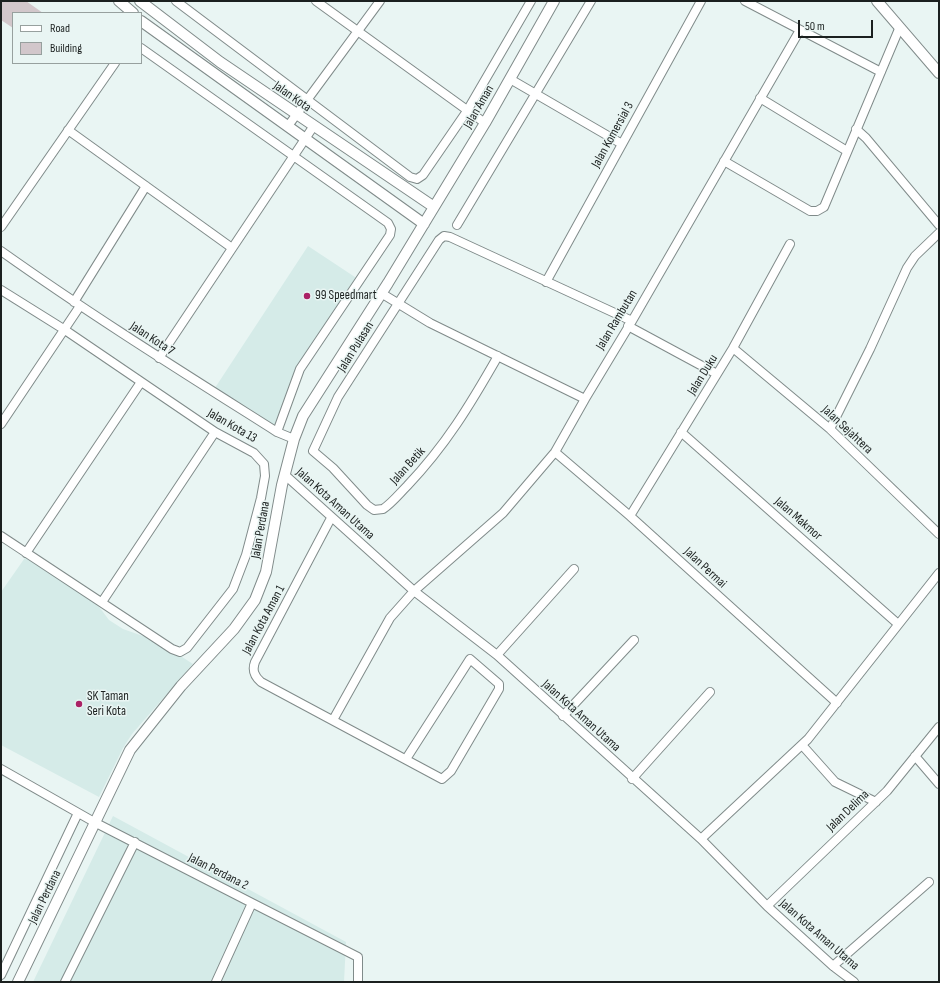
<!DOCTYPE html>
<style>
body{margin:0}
#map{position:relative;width:940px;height:983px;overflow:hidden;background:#e9f5f3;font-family:"Sofia Sans Condensed",sans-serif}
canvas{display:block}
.frame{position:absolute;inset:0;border:2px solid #1b201f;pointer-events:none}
.legend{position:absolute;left:12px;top:12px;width:130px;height:52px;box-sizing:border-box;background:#e9f5f3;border:1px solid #97a09e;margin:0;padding:5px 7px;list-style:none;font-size:12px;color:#1b201f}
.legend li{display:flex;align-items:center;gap:8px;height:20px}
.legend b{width:20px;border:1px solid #97a09e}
.scale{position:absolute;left:798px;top:20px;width:75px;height:18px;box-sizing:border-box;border:2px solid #1b201f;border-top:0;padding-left:5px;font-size:12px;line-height:14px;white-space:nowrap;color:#1b201f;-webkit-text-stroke:3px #e9f5f3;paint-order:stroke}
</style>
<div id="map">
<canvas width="940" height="983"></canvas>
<div class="frame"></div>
<ul class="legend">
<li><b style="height:5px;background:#fff"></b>Road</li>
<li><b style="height:11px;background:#d2c7cb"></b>Building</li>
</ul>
<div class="scale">50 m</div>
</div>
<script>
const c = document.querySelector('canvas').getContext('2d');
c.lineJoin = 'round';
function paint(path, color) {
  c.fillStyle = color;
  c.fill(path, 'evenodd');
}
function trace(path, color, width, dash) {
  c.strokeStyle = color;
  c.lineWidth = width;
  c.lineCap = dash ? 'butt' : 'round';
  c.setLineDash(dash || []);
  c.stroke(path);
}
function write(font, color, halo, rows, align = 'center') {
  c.font = font + ' "Sofia Sans Condensed",sans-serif';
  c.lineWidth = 3;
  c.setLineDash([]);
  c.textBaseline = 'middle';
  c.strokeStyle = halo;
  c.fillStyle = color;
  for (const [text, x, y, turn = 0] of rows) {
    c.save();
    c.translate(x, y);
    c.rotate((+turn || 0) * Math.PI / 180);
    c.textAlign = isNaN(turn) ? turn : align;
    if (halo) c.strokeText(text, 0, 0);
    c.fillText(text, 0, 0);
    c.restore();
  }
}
paint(new Path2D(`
 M308,246l56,37 -61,88 -24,66 -68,-43z
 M29,552l29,20 42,36 9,12 14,9 34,12 36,23 -61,70 -9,14 -24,49 -98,-52v-153z
 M113,816l233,126 -2,40h-311z`), '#d5ebe8');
paint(new Path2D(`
 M1,1h25l17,12h-30v15l-12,-8z`), '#d2c7cb');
const minor = new Path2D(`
 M176,1l234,176 7,2 6,-4 44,-64 64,-110
 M316,1l169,122
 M745,1l136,71
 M141,48l247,175 3,6 -1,6 -90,134 -23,63
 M510,79l112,65
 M760,98l87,53
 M288,126l92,-125
 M856,129l10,9 73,87
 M68,130l164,118
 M724,161l86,50h7l7,-4 75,-178
 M457,225l134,-224
 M1,227l114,-164
 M1,251c90,64 183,122 276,181l17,7
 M546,282l155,-281
 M1,290l64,40 150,102 39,21 10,11 1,12 -4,22 -15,57 -13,34 -46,59 -7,4 -8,-3 -171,-113
 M381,293l49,30 155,76
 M74,302l72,-116
 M628,326l89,48
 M733,348l97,81 109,105
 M498,356c-28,49 -52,89 -91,130 -8,8 -15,17 -24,23l-9,1 -7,-5 -34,-37 -20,-17 25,-54 101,-157 5,-4 6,1 182,84
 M159,358l154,-231
 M1,424l79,-118
 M830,429l40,-80 37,-81 8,-12 24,-23
 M681,432l217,192
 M555,452l75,64 207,187
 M285,475l129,116 83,64 204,184 66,67 66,60 21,16
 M630,516l103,-168 57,-104
 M331,518l-76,144c-3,8 -1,14 6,20l181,97 9,-8 48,-82v-5l-29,-25 -64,100
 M26,553l115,-171
 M102,602l113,-170
 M497,655l77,-86
 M563,716l71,-76
 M333,720l57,-102 24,-27 89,-78 52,-61 30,-53 47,-78 168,-291
 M802,745l33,37 41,20
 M915,756l24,28
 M1,769l95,54 156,80 -36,79
 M632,779l78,-87
 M701,839l107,-100 131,-166
 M252,903l106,54v25
 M767,906l120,-115 52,-64
 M833,966l96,-84
 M1,975l77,-162
 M65,982l70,-140`);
const tertiary = new Path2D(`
 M119,1l14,12
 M140,1l80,61 214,145
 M877,1l62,72
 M141,21l283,203
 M18,982l112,-232 51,-64 53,-57 21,-29 11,-28 16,-87 12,-46 9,-23 85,-133 97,-160 69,-122`);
trace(minor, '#808b8a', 10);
trace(tertiary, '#808b8a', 12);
trace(minor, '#fff', 8);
trace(tertiary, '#fff', 10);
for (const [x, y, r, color] of [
 [307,296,4,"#aa2165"],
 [79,704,4,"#aa2165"]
]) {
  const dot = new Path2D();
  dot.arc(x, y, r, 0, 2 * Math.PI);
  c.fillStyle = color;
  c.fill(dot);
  trace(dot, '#e9f5f3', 1.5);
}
write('13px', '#1b201f', '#e9f5f3', [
 ["Jalan Kota",292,97,35],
 ["Jalan Aman",479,107,-60],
 ["Jalan Komersial 3",613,135,-61],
 ["Jalan Rambutan",617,320,-59],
 ["Jalan Kota 7",152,339,33],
 ["Jalan Pulasan",356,347,-58],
 ["Jalan Duku",703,375,-58],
 ["Jalan Kota 13",232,426,30],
 ["Jalan Sejahtera",847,430,43],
 ["Jalan Betik",408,466,-48],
 ["Jalan Kota Aman Utama",335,504,42],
 ["Jalan Makmor",798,519,41],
 ["Jalan Perdana",261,530,-80],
 ["Jalan Permai",705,568,43],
 ["Jalan Kota Aman 1",264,620,-62],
 ["Jalan Kota Aman Utama",581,716,42],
 ["Jalan Delima",848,811,-44],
 ["Jalan Perdana 2",218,872,27],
 ["Jalan Perdana",45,897,-64],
 ["Jalan Kota Aman Utama",819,935,41]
]);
write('13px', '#1b201f', '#e9f5f3', [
 ["99 Speedmart",315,296],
 ["SK Taman",87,697],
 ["Seri Kota",87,712]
], 'left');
</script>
